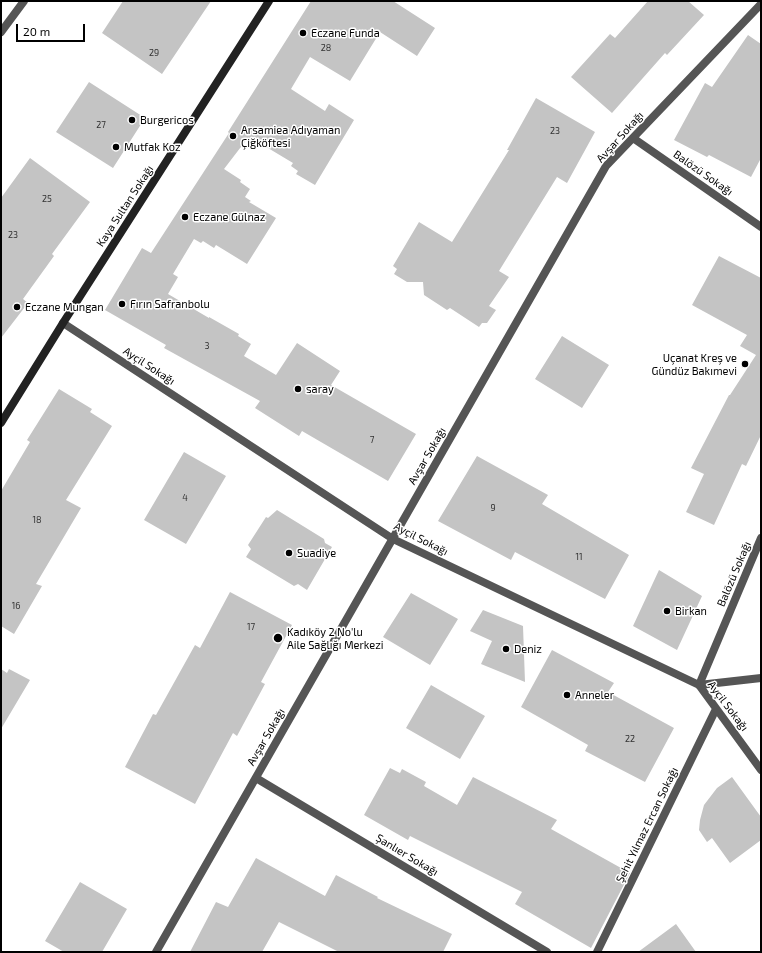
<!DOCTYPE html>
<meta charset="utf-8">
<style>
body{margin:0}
#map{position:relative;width:762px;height:953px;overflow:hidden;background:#fff;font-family:"Exo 2",sans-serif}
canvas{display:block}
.frame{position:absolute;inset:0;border:2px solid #000;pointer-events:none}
.scale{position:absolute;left:16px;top:24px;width:69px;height:18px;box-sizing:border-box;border:2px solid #000;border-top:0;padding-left:5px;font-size:12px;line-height:14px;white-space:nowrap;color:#000;-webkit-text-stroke:3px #fff;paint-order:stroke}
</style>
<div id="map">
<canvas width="762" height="953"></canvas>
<div class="frame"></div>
<div class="scale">20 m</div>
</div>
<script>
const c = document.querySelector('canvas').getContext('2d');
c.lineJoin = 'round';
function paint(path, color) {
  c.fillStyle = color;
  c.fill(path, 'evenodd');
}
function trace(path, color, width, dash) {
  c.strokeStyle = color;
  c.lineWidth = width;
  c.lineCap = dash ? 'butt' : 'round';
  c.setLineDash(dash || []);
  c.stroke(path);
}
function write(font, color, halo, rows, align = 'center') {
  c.font = font + ' "Exo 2",sans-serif';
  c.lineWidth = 3;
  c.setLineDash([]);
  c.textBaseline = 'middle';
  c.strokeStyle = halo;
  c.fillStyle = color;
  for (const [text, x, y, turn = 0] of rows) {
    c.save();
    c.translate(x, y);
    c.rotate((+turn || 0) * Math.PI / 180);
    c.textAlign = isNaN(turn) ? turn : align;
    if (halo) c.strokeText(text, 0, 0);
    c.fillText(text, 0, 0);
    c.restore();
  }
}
paint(new Path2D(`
 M123,1h88l-49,73 -60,-41z
 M311,1h82l42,27 -18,28 -37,-24 -30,49 -40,-24 -19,32 34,22 4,-7 25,16 -39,65 -19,-11 2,-3 -7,-5 2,-3 -35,-21 -2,3 -9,-6 -23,30 17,11 -1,2 10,7 -5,8 6,4 -2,1 27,16 -29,46 -31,-19 -2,3 -11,-7 -2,2 -7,-4 -21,35 5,3 -10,17 41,24v-1l30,17 -1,2 13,8 -7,12 32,19 21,-32 43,28 -9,14 85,49 -28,47 -86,-50 -3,5 -44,-28 5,-7 -96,-53 2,-3 -61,-35 37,-62 9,5 78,-120 -1,-1z
 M648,1h40l16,14 -37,40 -2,-2 -53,60 -41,-36 39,-43 5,4z
 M748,35l13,9v114l-10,19 -42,-22 -2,2 -33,-17 31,-57 7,4z
 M89,82l56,36 -32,50 -57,-36z
 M536,98l59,34 -28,51 -10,-6 -58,94 10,6 -20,29 7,4 -9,13h-5l-3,4 -29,-19 -3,2 -23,-15 -1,-13h-16l-13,-8 3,-5 -4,-3 26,-44 33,20 57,-92h-2z
 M30,158l60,44 -38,52 2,2 -31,43 5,4 -27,35v-140z
 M719,256l42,22v157l-15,31 -4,-2 -28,61 -28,-13 18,-38 -13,-6 38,-73h1l26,-40 -16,-9 7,-11 -55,-30z
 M562,336l47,29 -27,43 -47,-29z
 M59,389l33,20 -2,3 22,14 -46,74 15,8 -45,76 6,2 -28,48 -13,-8v-135l29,-49 -3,-2z
 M184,452l42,24 -40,68 -42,-24z
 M477,456l71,39 -6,9 87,51 -24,44 -90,-47 -4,8 -73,-39z
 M277,510l47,29 1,4 7,4 -25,43 -9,-6 -4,2 -48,-29 5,-8 -3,-4 18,-28 2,1z
 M659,570l43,26 -25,54 -44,-24z
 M230,592l62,33 -31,57 4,2 -28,52 -4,-3 -38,71 -70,-37 28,-53 3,1 39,-70 5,3z
 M411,593l47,26 -28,46 -47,-28z
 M483,610l40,16 2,56 -44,-18 11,-23 -22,-10z
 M552,650l62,33 -6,9 66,36 -29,54 -60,-31 3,-6 -67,-38z
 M1,669l6,4 2,-4 21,11 -29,49z
 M431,685l54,31 -25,43 -54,-31z
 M390,768l10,5 2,-4 24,13 -2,4 33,19 16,-28 84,43 -6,9 79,44 -39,75 -76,-44 7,-12 -112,-56 -2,4 -44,-25z
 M732,777l29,40v23l-31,23 -18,-25 -5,4 -8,-12 1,-10 4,-15 13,-17z
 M256,858l69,38 11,-21 42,22 -1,1 75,36 -9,18h-104l-60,-30 -17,30h-72l26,-50 12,5z
 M80,882l47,27 -25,43h-38l-19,-11z
 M676,924l20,28h-58z`), '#c4c4c4');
trace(new Path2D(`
 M1,32l23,-31
 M633,138l128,89
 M63,323l330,216 306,146 62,85
 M699,685l62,-147
 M699,685l62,-7
 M256,778l291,174
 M156,952l450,-786 155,-162
 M597,952l119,-243`), '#555', 8);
trace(new Path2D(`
 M1,423l62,-100 206,-322`), '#222', 8);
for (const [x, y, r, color] of [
 [303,33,4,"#000"],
 [132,120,4,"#000"],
 [233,136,4,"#000"],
 [116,147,4,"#000"],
 [185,217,4,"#000"],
 [122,304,4,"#000"],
 [17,307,4,"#000"],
 [745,364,4,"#000"],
 [298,389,4,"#000"],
 [289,553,4,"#000"],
 [667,611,4,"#000"],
 [278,638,5,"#000"],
 [506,649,4,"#000"],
 [567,695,4,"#000"]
]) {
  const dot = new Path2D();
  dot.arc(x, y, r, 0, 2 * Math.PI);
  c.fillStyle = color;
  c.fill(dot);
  trace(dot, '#fff', 1.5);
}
write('9px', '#313131', null, [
 ["28",326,48],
 ["29",154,53],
 ["27",101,125],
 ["23",555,131],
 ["25",47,199],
 ["23",13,235],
 ["3",207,346],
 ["7",372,440],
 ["4",185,498],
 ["9",493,508],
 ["18",37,520],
 ["11",579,557],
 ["16",16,606],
 ["17",251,627],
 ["22",630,739]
]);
write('11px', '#000', '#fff', [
 ["Eczane Funda",311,33],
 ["Burgericos",140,120],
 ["Arsamiea Adıyaman",241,130],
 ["Çiğköftesi",241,143],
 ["Mutfak Koz",124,147],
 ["Eczane Gülnaz",193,217],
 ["Fırın Safranbolu",130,304],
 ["Eczane Mungan",25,307],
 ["Uçanat Kreş ve",737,358,"right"],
 ["Gündüz Bakımevi",737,371,"right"],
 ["saray",306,389],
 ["Suadiye",297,553],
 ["Birkan",675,611],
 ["Kadıköy 2 No'lu",287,632],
 ["Aile Sağlığı Merkezi",287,645],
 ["Deniz",514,649],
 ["Anneler",575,695]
], 'left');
write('11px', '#000', '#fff', [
 ["Avşar Sokağı",620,137,-48],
 ["Balözü Sokağı",703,173,35],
 ["Kaya Sultan Sokağı",125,206,-57],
 ["Ayçil Sokağı",149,366,33],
 ["Avşar Sokağı",427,456,-60],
 ["Ayçil Sokağı",421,539,27],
 ["Balözü Sokağı",734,574,-67],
 ["Ayçil Sokağı",728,706,53],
 ["Avşar Sokağı",266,737,-60],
 ["Şehit Yılmaz Ercan Sokağı",647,825,-64],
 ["Şanlıer Sokağı",407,855,31]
]);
</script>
